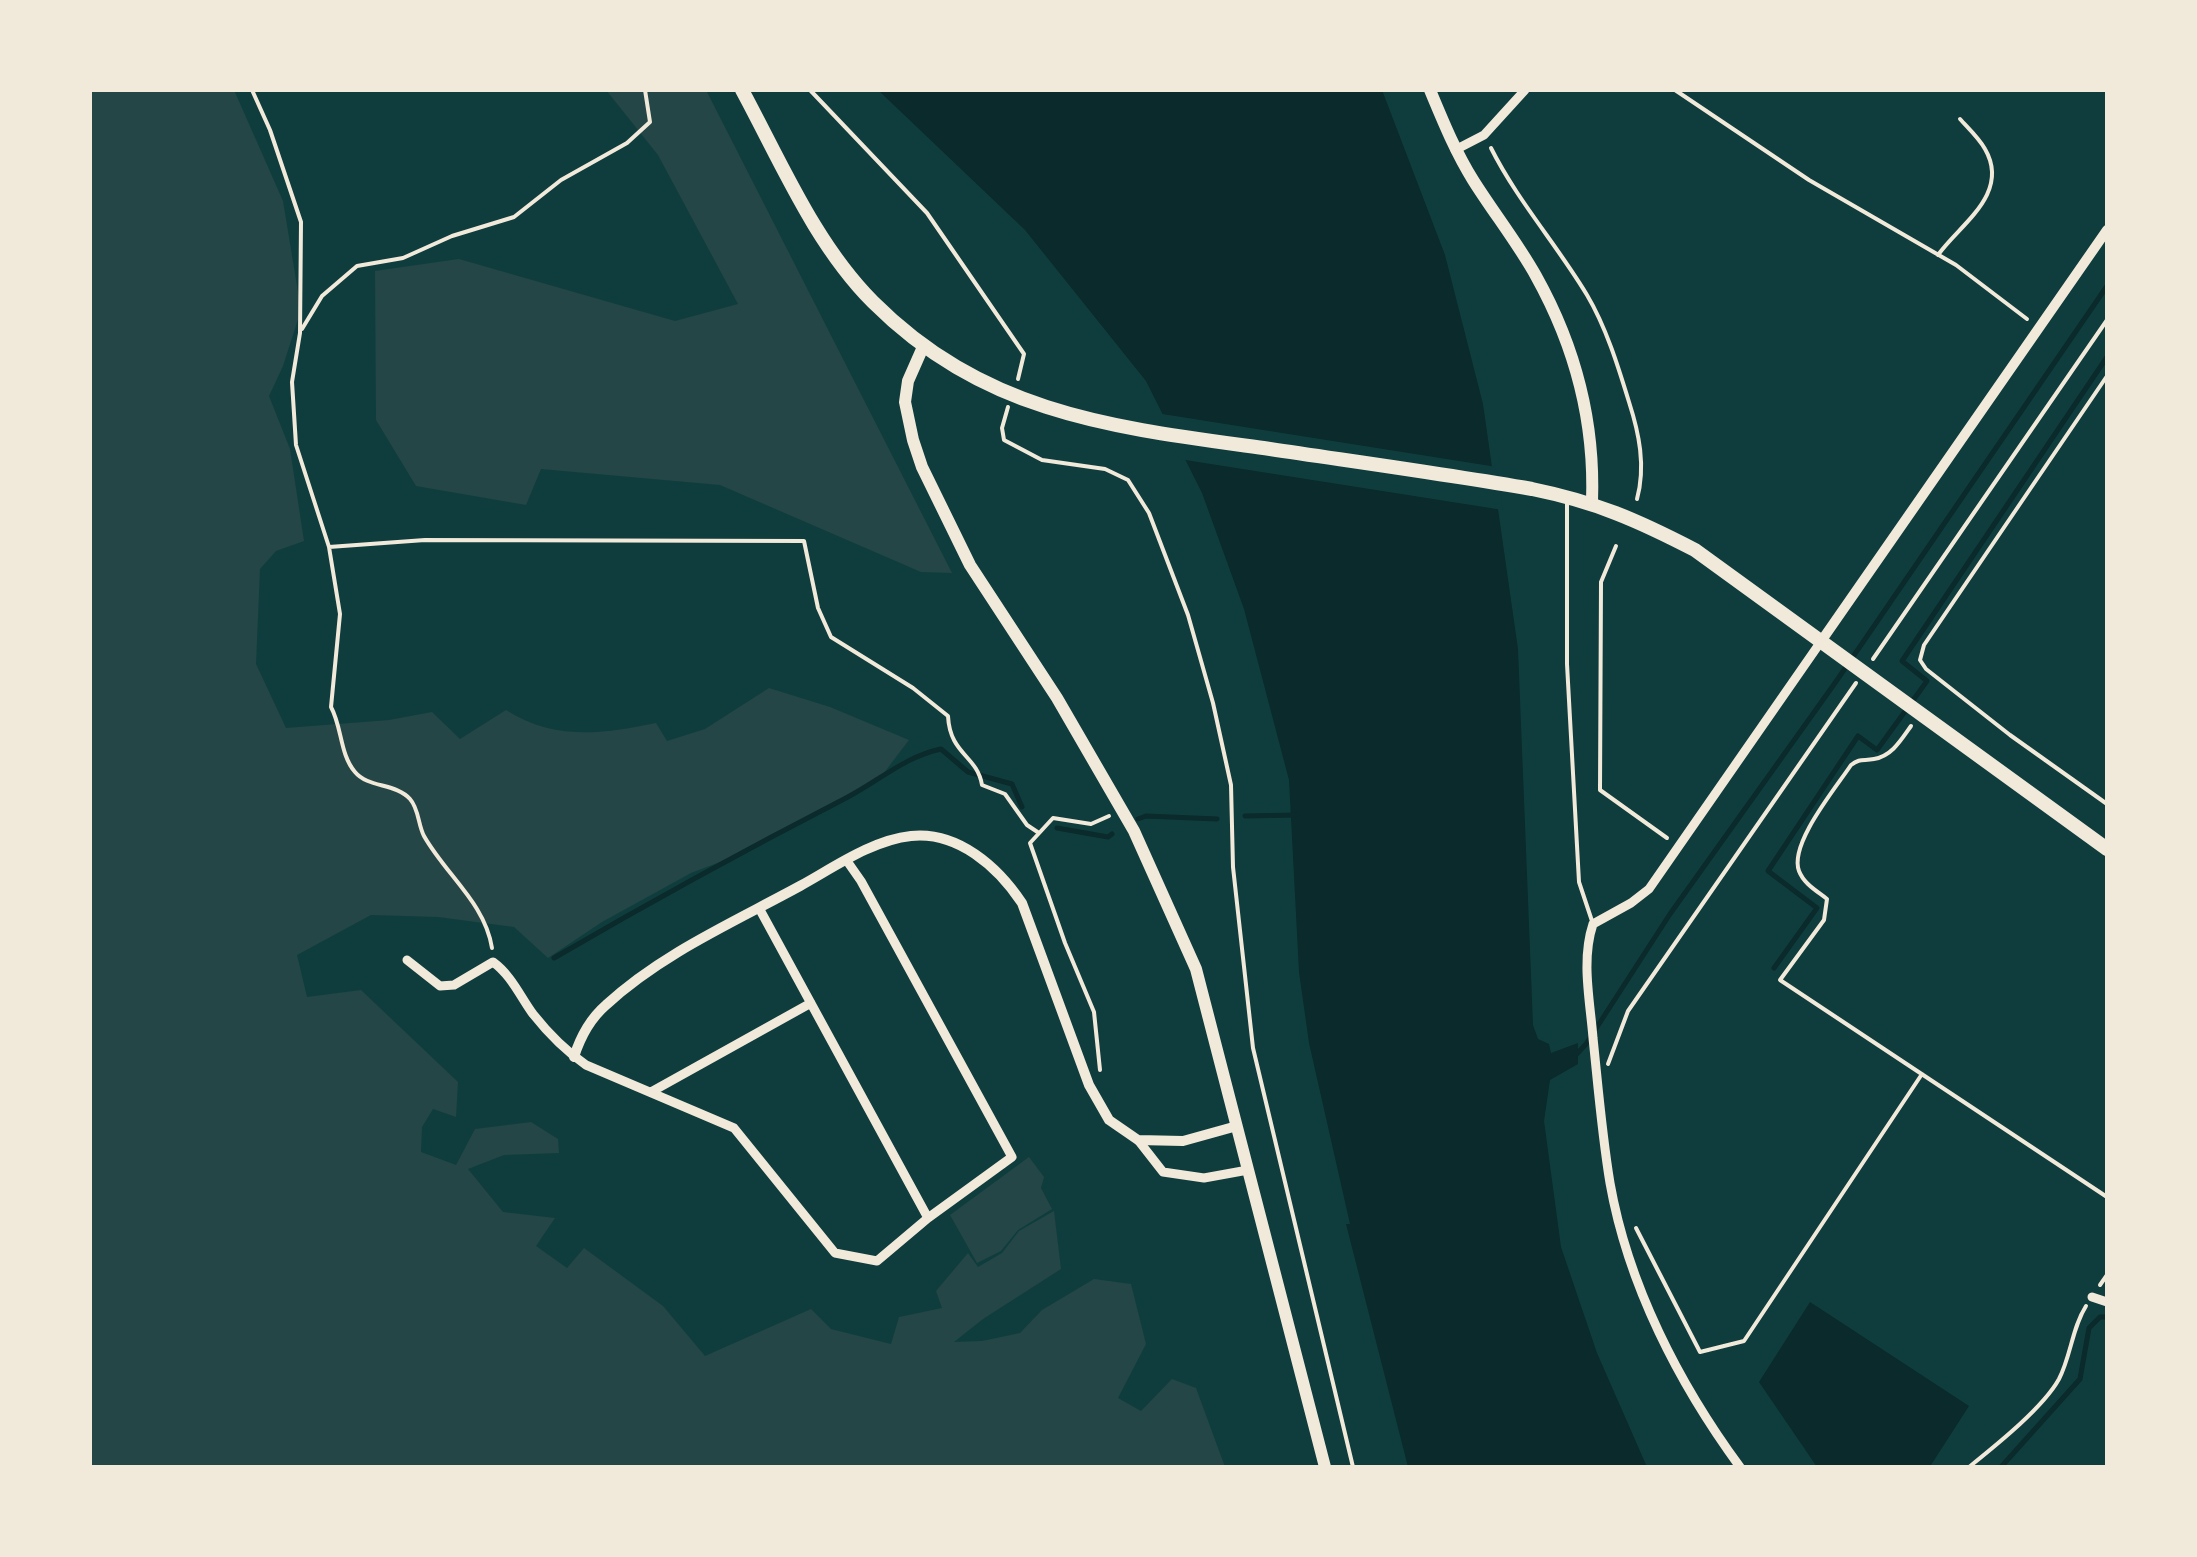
<!DOCTYPE html>
<style>
body{margin:0}
#map{position:relative;width:2197px;height:1557px;overflow:hidden;background:#0f3d3e;font-family:"Titillium Web",sans-serif}
canvas{display:block}
.frame{position:absolute;inset:0;border:92px solid #f1e9da;pointer-events:none}
</style>
<div id="map">
<canvas width="2197" height="1557"></canvas>
<div class="frame"></div>
</div>
<script>
const c = document.querySelector('canvas').getContext('2d');
c.lineJoin = 'round';
function paint(path, color) {
  c.fillStyle = color;
  c.fill(path, 'evenodd');
}
function trace(path, color, width, dash) {
  c.strokeStyle = color;
  c.lineWidth = width;
  c.lineCap = dash ? 'butt' : 'round';
  c.setLineDash(dash || []);
  c.stroke(path);
}
paint(new Path2D(`
 M90,90h144l49,111 18,109 -18,56 -14,30 21,53 14,92 -28,10 -16,18 -4,95 30,64 103,-8 43,-8 28,27 46,-29c49,31 97,24 150,13l11,18 38,-12 64,-41 61,19 79,33 -29,38 -160,84 -29,11 -89,49 -54,36 -34,-31 -76,-10 -67,-2 -74,40 10,42 54,-7 97,92 -2,35 -23,-8 -11,18 -1,25 35,13 19,-36 56,-7 27,17 1,14 -55,2 -36,14 35,43 52,6 -19,28 31,22 17,-20 79,58 42,50 106,-47 20,20 60,15 8,-27 43,-9 -6,-17 32,-38 10,14 24,-14 17,-22 35,-20 7,58 -78,50 -29,23 28,-1 38,-8 22,-23 52,-31 37,5 15,60 -28,54 23,13 31,-32 24,9 29,79h-1135z
 M606,90h100l246,483 -31,-1 -201,-87 -179,-16 -15,36 -110,-19 -40,-66 -1,-149 84,-12 216,62 63,-17 -80,-149z
 M1029,1157l15,20 -3,11 11,21 -34,21 -17,21 -24,12 -27,-48z`), '#244646');
paint(new Path2D(`
 M878,90h504l63,165 38,149 35,245 15,376 5,14 11,5 2,9 27,-10v21l-28,16 -6,41 17,126 36,106 50,114h-239l-62,-243h4l-41,-181 -10,-71 -10,-192 -45,-171 -42,-116 -56,-112 -121,-151z
 M1810,1302l159,104 -38,59 -114,2 -58,-85z`), '#0a2a2b');
paint(new Path2D(`
 M1156,413l341,54 6,43 -324,-51z`), '#0f3d3e');
trace(new Path2D(`
 M1245,816l52,-1
 M1138,819l8,-3 71,3
 M1057,828l51,9 4,-3
 M554,958c96,-56 193,-109 292,-160 33,-17 58,-41 95,-49l27,23 44,12 10,23
 M1774,968l43,-60 -49,-37 90,-135 19,14 50,-69 -25,-20 205,-304
 M1575,1056l11,-12 84,-130 165,-231 272,-397
 M2001,1467l79,-88 9,-51 11,-11h7`), '#0a2a2b', 5);
trace(new Path2D(`
 M252,90l18,40 31,92 -1,111 -8,49 4,63 33,102 11,67 -9,93c11,20 9,48 24,65 13,16 41,11 55,27 9,10 8,26 14,37 22,39 61,67 68,112
 M810,90l117,123 97,141 -6,25
 M1675,90l134,90 147,85 71,54
 M1491,148c26,52 66,97 96,147 19,32 31,71 42,107 10,31 17,64 8,97
 M1938,255c21,-30 73,-61 47,-106 -6,-11 -17,-21 -25,-30
 M302,329l20,-33 35,-30 46,-8 49,-22 62,-19 47,-37 66,-37 23,-21 -5,-32
 M2107,376l-183,269 -4,15 6,9 84,66 97,69
 M1008,407l-6,21 2,12 38,20 63,9 23,11 21,33 39,102 25,88 18,82 2,82 20,181 100,419
 M1616,546l-15,36 -1,208 67,48
 M329,547l96,-7 379,1 14,67 13,29 82,51 35,28c2,39 29,39 34,69l23,9 22,31 12,8
 M1873,659l234,-339
 M1911,726c-10,14 -19,30 -37,33 -11,2 -14,-1 -23,6 -16,24 -62,79 -52,106 5,13 18,20 28,28l-3,21 -44,60 327,217
 M1608,1064l20,-53 228,-328
 M1100,1070l-6,-58 -29,-69 -35,-100 23,-25 38,6 18,-8
 M1636,1228l64,124 44,-11 178,-267
 M2100,1285l7,-10
 M1969,1467c26,-21 74,-59 90,-88 12,-23 13,-51 27,-73`), '#f1e9da', 4);
trace(new Path2D(`
 M1567,501v163l12,218 14,42`), '#f1e9da', 4);
trace(new Path2D(`
 M1455,150l29,-15 41,-45
 M759,908l169,310
 M407,960l33,26 14,-1 39,-23c18,13 27,34 40,52 15,19 33,37 53,51l148,63 101,125 42,8 51,-43 84,-61 -151,-276 -14,-20
 M651,1092l160,-89
 M1138,1140l25,32 41,6 44,-8
 M2092,1297l15,5
 M1740,1467c-61,-83 -112,-182 -130,-284 -8,-48 -12,-97 -17,-145 -3,-38 -12,-78 0,-114l38,-21 18,-14 173,-249`), '#f1e9da', 9);
trace(new Path2D(`
 M1822,640l285,-410
 M574,1057c6,-19 17,-39 32,-52 55,-51 128,-83 194,-119 33,-18 72,-46 111,-50 47,-5 87,31 111,67l67,182 20,35 29,20 45,1 54,-15`), '#f1e9da', 10);
trace(new Path2D(`
 M1430,90c13,31 25,61 43,90 20,32 44,62 63,96 39,70 59,146 56,226
 M923,347l-15,34 -3,21 8,38 9,27 48,98 87,133 77,133 62,138 129,498`), '#f1e9da', 12);
trace(new Path2D(`
 M742,90c39,72 73,154 131,212 114,114 245,126 397,147 87,13 175,25 262,40 64,13 105,31 163,61l412,299`), '#f1e9da', 14);
</script>
